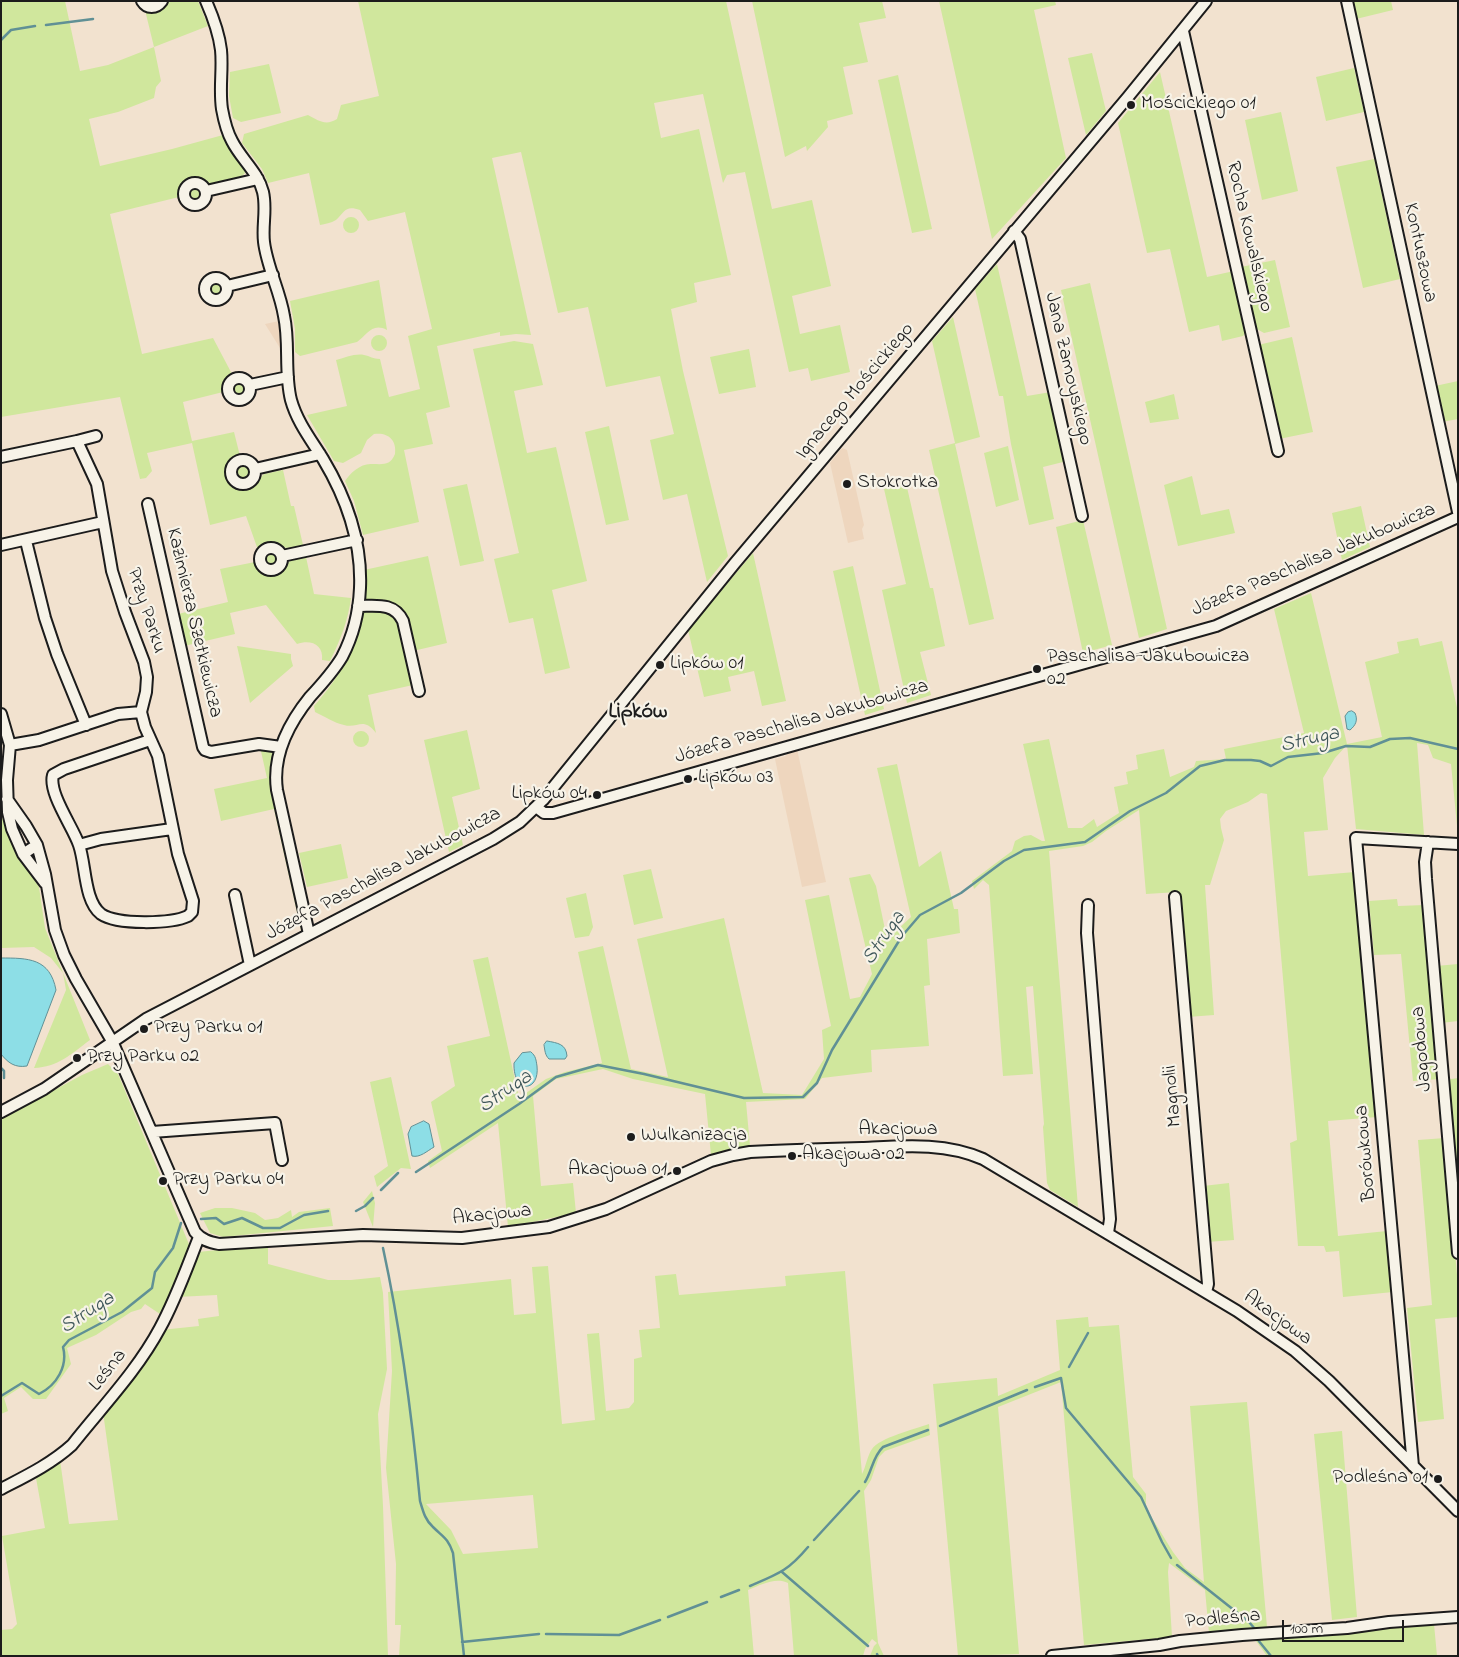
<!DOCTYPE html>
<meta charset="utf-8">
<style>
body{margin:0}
#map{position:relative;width:1459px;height:1657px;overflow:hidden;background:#f2e2cf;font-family:"Indie Flower",sans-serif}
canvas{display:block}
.frame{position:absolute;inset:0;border:2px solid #1c1c1c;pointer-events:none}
.scale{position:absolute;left:1282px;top:1620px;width:122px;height:22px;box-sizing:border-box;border:2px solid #1c1c1c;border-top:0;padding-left:6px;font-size:15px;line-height:18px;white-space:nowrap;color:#1c1c1c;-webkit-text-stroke:4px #f7f3e8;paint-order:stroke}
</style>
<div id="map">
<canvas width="1459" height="1657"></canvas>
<div class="frame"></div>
<div class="scale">100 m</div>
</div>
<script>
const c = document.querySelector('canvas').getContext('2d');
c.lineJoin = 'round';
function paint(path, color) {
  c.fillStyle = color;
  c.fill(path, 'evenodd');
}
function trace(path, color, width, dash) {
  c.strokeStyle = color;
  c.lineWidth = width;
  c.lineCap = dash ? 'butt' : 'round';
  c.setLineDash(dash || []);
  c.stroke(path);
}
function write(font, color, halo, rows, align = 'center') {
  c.font = font + ' "Indie Flower",sans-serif';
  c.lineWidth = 4.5;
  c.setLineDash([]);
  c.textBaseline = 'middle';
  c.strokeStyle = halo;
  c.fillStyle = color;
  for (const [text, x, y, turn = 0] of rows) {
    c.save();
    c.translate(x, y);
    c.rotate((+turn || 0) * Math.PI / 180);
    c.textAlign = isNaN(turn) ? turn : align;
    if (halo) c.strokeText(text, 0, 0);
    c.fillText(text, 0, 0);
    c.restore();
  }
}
paint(new Path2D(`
 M279,321l1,13v14l-15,-24z
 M842,448l5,2 17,75 -2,4 2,10 -16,4 -18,-80z
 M797,749l29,133 -24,5 -27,-128 11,-3 3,-5z`), '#eed6be');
paint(new Path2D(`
 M1,1h64l15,70 28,-6 46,-18 -9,-37 21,-9h32l10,25 -54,21 7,34 -5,6 -2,11 -36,14 -29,7 11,47 72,-17 51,-14 11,20 12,17 -5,5c-9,2 -18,6 -27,6 -7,1 -10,-3 -15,-4 -12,-4 -20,7 -20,18l-69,17 32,140 71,-16 19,36 -7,6 -2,12 -40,10 9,39 42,-9 6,24 -10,8c-5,11 0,20 11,24l12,-3 11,-11 19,-4 8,36h3l9,39c-7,2 -14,4 -20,2 -11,-4 -16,-9 -25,3l-12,-34 -36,9 -18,-82 -45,10 5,18 -6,7 -6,1 -20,-82 -119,20z
 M358,1h368l46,208 40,-9 19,86 -39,10 8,38 40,-9 10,47 -39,9 -3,-13 -19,4 -44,-200 -18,3 -4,8 -20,-89 -49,9 7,35 38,-9 32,146 -37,8 3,19 -26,7 12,62 45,185 -21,26 -20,-88 -24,6 -13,-60 24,-6 -14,-58 -54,11 -18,-80 -30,6 -37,-161 -29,6 39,177 -15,-1 -16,2v-4l-63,14 13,61 -24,6 7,31 -29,6 15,72 -56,13 -9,-34 -9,-20c5,-8 16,-18 27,-17 11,0 18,2 23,-10 2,-14 -7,-22 -21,-20l-7,6 -6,13 -18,10 -9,-2 -27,-46 40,-9 -11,-46c8,-2 20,-7 28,-5 6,1 9,4 16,4l9,38 31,-8 -12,-53 24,-7 -27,-117 -37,9 -8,-11c-15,-5 -15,2 -24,10 -5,3 -11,4 -16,5l-11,-52 -41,10 -6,-14 -20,-26 2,-9 64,-19c11,6 18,11 29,4l4,-14 38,-9z
 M752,1h130l4,17 -27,5 9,39 -25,5 10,47 -26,7 1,6 -21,24 -1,-5 -21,11z
 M939,1h116l1,4 -22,5 32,148 -74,81z
 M1352,1h39l2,9 -37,9z
 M1092,53l14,58 -20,24 -18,-77z
 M269,64l12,49 -40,9 -8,-4 -4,-22 1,-24z
 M1354,68l10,44 -38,9 -10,-44z
 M1160,72l47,205 27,-6 14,58 -5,7 -21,5 -3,-16 -30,7 -19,-83 -23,4 -29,-130z
 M898,75l34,154 -20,4 -34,-153z
 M1281,112l17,79 -36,9 -17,-80z
 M1374,159l26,120 -37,9 -27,-121z
 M187 194a8 8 0 1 1 16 0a8 8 0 1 1-16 0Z
 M343 225a8 8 0 1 1 16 0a8 8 0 1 1-16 0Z
 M1275,260l15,67 -26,6 -9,-5 -14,-61z
 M997,264l30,132 24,-4 16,69 -24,6 11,52 -25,6 -18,-81 -8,-48h-4l-24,-107z
 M379,280l8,50c-15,-8 -20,5 -30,12l-57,14 -5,-4v-23l-5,-28z
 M208 288a8 8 0 1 1 16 0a8 8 0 1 1-16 0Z
 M1090,283l77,346 -28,9 -78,-348z
 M953,317l27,120 -25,7 39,175 -25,6 -40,-175 26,-7 -23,-102z
 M371 343a8 8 0 1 1 16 0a8 8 0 1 1-16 0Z
 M1292,337l21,95 -34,7 -21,-94z
 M514,341l19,3 10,41 -29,6 13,62 29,-6 31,134 -35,9 18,78 -25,6 -12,-56 -24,5 -15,-64 25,-6 -46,-204z
 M749,349l7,38 -37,7 -9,-37z
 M1458,381v38l-16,3 -7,-36z
 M231 389a8 8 0 1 1 16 0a8 8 0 1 1-16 0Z
 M1174,394l5,25 -29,4 -5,-21z
 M609,426l20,94 -23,5 -21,-93z
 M1008,446l11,54 -23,7 -12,-54z
 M235 472a8 8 0 1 1 16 0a8 8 0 1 1-16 0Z
 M1192,476l9,39 28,-6 6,24 -57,13 -14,-61z
 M906,483l24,105h3l12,58 -25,6 11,43 -24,8 -25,-113 24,-6 -22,-95z
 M467,484l17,77 -24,5 -17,-77z
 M1361,506l9,41 -28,13 -10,-47z
 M1083,520l29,125 -29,8 -27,-126z
 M263 558a8 8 0 1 1 16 0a8 8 0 1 1-16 0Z
 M753,553l33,148 -24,5 -8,-35 -26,6 3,14 -27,6 -16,-67z
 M428,556l19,87 -34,8 -10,-39c-8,-10 -26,-9 -38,-10l-3,-3 2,-29z
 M306,557l8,37 37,4c-3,23 -11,43 -21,63l-8,-1c2,-16 -12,-21 -25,-16l-31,-39 -36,8 5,21 -51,12 -6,-32 50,-12 -8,-33 35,-7 7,10 4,2h10l9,-6 1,-4 6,-4z
 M853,566l31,143 -19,6 -32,-144z
 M1311,593l36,151 35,-7 -17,-75 34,-9 -2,-11 21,-4 2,8 22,-5 16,71v124l-7,-72 -18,-6 -5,-13 -11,-2 7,92 -68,-6 -9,-84 -12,13 -12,20 5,52 -24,2 4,44 47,-4 22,245 -49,4 10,115 49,-5 6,61 -50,5 -4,-46 -13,1 -2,-6h-26l-8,-103 7,-3 -30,-346 -6,-1 -13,9 -22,9 -6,8 1,9 3,12 -14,45h-5l9,130 -26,2 -10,-125 -32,2 -7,-84 -33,21 -14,11 -9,4 -34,5 29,356 -28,-17 -3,-7 -4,-56 1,-3 -11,-138 -7,1 7,87 -30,2 -14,-191 -6,-5 -9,9 -2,-8 40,-30 3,-10 9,-5 7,-1 11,6h3l-22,-97 26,-5 19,89h14l12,-9 3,8 22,-14 -5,-26 14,-3 -2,-12 12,-3 -2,-14 28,-6 6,28 24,-10 2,-6 30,-2 -2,-10 80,-16 -30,-124z
 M367,609l24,3 5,3 17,70 -45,10 8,38c-13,-17 -18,-4 -32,-8 -10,-2 -20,-9 -29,-13l-1,-6c18,-20 31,-41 42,-65l-3,-2 10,-29z
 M237,646l54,8v5l2,7 -43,37z
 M467,730l13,59 -28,8 11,48 -14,7 -25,-112z
 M353 739a8 8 0 1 1 16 0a8 8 0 1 1-16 0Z
 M260,747l12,3 3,3 29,175 -3,2 -27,-121 -53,12 -7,-32 53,-11z
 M897,764l22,103 22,-16 13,58h4l2,24 -33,6 3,46 -6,1 5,60 -58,4 1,22 -50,6 -17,21 -59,3 4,44 -39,9 -6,-61 -72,-15 -30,-10 -47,10 -23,17 8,90 32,-3 3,30 -68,14 -10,-104 -68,45 -2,-7 14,-10 -11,-49 24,-16 -8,-40 43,-10 -17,-76 15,-3 31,141 27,-19 19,-7 37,-9 -24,-111 25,-6 28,123 37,8 -31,-138 87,-21 39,175 39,2 22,-36 -2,-29 9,-4 -26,-126 24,-5 21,104 10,-2 12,-23 -23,-96 21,-4 6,12 11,53 4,-7h4l16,-15 -34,-149z
 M1,815l14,34 24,38 6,41 45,112c-19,14 -32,27 -56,28l32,-78 -3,-17 -12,-15 -17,-11 -33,1z
 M341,844l7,34 -41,9 -8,-34z
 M651,869l12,49 -29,7 -11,-50z
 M586,893l7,34 -4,9 -14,2 -9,-40z
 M1397,899l1,7 27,-1 15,174 -27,2 -12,-127 -27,1 -5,-54z
 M1458,964v57l-17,2 -5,-57z
 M108,1064l10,10 73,175 -20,43 -8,24 -18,-12 -4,5 -10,3 -35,23 -29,13 4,16 -25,35h-13l-12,-12 -17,11 4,13 -7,3v-295l81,-44z
 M391,1077l20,92 -10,-1 -24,19 -3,-11 14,-10 -18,-84z
 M1458,1078v146l-13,-144z
 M1445,1138l13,148v31l-23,2 9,100 -26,3 -11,-114 25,-3 -14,-165z
 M1229,1183l5,57 -27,2 -4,-56z
 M372,1191l3,12 -2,24 -10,-25z
 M215,1208h17l23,5 10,7 13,-2 13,-8 1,7 7,-5 31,-4 3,18 -110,11 -13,-4 -10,-20z
 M268,1245v19l60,16h23l29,-3 3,16 4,76 -9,45 5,92 5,150h-387v-26l11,-1 5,-5 -15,-88 43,-8 -9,-50 24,-18 9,64 49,-4 -15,-108 58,-82 38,-4 -1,-7 21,-3 -2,-21 -40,2 21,-45z
 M548,1266l14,158 33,-4 -8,-86 12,-1 7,78 23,-3 5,-6v-43l8,-2 -3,-27 21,-2 -5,-52 21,-2 3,21 107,-9 -1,-10 60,-5 17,203c4,-7 5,-18 10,-25 7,-11 43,-20 57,-25l1,11 -45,16 -6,6 -8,23 -7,11 14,152 6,13h-14l4,-10 3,-3 -5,-4 -7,10 -2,7h-69l-6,-73c-13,-6 -27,2 -40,7l6,66h-355l2,-31h-6l1,-61 -10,-96 6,-97 -4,-79 123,-13 3,36 22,-2 -4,-46zM533,1495l5,53 -75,6 -12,-24 -25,-26z
 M1088,1317l1,10 30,-2 14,152 13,17v11l6,13 21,34 12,16 19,14 -14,-176 57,-4 20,225 -58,6 -4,-43 -36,-27 -1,9 4,65 -88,8 -23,-263 -63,25 21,247 -61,2 -25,-272 64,-6 1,18 62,-26 -4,-50z
 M1342,1431l15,186 -25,3 -18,-186z
 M1434,1624l3,32h-170l-11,-15z`), '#d0e79d');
const water = new Path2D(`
 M1352,711l3,2c3,7 1,12 -5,17l-3,-1 -2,-13 3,-4z
 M1,958c27,0 49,0 55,32l-29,76c-12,2 -19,-3 -26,-12z
 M547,1041c11,2 19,3 20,15l-2,3h-16c-4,-4 -4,-8 -5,-14z
 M531,1052c5,4 5,8 6,14 3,26 -24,29 -23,-3l8,-10z
 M424,1121l5,3 5,23c-7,4 -14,11 -22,9l-4,-22 3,-7z`);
paint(water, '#8ddee6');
trace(water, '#609095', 1);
trace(new Path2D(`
 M46,25l47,-6
 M1,40l10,-10 24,-4
 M1,1068l3,3v7
 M416,1172l103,-68 37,-27 42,-12 46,9 100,24 59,-1 14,-14 15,-33 70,-114 18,-21 41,-22 43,-32 20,-11 61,-8 45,-31 36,-18 34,-27 25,-6h26l9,1 11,5 17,-9 35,-4 23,-7 24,1 20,-8 20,-1 48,11
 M381,1190l17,-17
 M356,1211l9,-5 8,-8
 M201,1219l15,-1 8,6 18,-6 21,10h17l24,-13 24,-4
 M383,1248c18,83 29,168 37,253 3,10 5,19 13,26 10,10 15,11 20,26l11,103
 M1069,1367l19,-34
 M1035,1387l26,-9 5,30 75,89 21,45 9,16
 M1,1396l21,-13 17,11c18,-9 29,-28 24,-47l6,-7 53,-28 30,-24 3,-16 18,-24 8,-25
 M940,1426l87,-36
 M865,1482c7,-11 8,-26 18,-35l45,-17
 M814,1540l45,-49
 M1177,1565l72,57 6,7
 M782,1572l86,74
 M750,1586c28,-12 38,-15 58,-39
 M721,1597l18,-7
 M668,1617l39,-15
 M546,1634l73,1 41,-15
 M1258,1640l13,16
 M462,1642l77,-8
 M877,1654l1,2`), '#609095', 2.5);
const minor = new Path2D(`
 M142,1c5,8 14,8 20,0
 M206,1c7,16 13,32 15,49 2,19 -2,39 1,59 2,11 5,23 10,32 9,18 26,31 31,51 4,17 -1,33 1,50 3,25 16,49 20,74 6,27 0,56 7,84 6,22 21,41 32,59 24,40 39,83 37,129 -1,23 -7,48 -18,69 -9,15 -20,27 -32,40 -21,26 -38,58 -33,93l32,144
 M1347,1l111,511
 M1183,31l95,420
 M184 194a11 11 0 1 1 22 0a11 11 0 1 1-22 0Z
 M206,191l52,-12
 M1014,231l6,8 62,277
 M205 289a11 11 0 1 1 22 0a11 11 0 1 1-22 0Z
 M227,286l46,-11
 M228 389a11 11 0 1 1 22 0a11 11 0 1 1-22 0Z
 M250,385l38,-8
 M77,441l19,-5
 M1,457l76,-16 20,43 15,87 13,41 19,50 3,15 -1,15 -5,20 -23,2 -79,26 -29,5
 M231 472a12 12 0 1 1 24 0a12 12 0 1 1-24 0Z
 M255,469l65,-15
 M148,504l55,243 2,3 6,2 48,-8 22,3
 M26,541l19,77 12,36 29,71
 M1,545l102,-23
 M260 559a11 11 0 1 1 22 0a11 11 0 1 1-22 0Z
 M282,556l75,-16
 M358,606c18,0 36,-4 45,15l16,70
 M141,712l4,15 13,29 20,98 15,47 -1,11 -4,4c-17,8 -71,9 -87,-2 -17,-13 -15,-49 -22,-69 -6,-18 -31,-52 -26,-70l11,-6 86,-29
 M1,714l9,31 -3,35 1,32 4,17 11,25
 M7,799l19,27 11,19 8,29 10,56 9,25 12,24 36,62 83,191c7,8 14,10 24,12l144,-9 99,3 87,-11 57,-18 105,-48 22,-6 17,-3c38,-2 75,-3 112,-4 41,-2 83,-6 121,11l254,152 58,40 34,30 129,130
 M536,807l8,6h9l663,-187 242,-109
 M1428,842l-3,20 1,17 32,374
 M37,845l-14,9 22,29
 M79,845l22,-6 71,-10
 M235,895l15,70
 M1175,897l33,387 -2,8
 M1088,905l-1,28 23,286 -2,14
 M1,1112l43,-23 102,-70 347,-180 27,-17 23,-22 192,-237 393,-466 78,-96
 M152,1132l123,-9 7,37
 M1413,1466l-57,-628 102,6
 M1,1489c25,-13 50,-25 71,-44 30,-38 65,-74 88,-117 16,-29 27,-61 39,-91
 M1052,1656l107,-11 21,-4 62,-6 105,-7 42,-6 69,-5`);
trace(minor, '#1c1c1c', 14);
trace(minor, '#f7f3e8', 10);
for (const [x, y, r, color] of [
 [1131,105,5,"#1c1c1c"],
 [847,484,5,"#1c1c1c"],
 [660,665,5,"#1c1c1c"],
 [1037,669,5,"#1c1c1c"],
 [688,779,5,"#1c1c1c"],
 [597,795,5,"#1c1c1c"],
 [144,1029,5,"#1c1c1c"],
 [77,1058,5,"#1c1c1c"],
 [631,1137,5,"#1c1c1c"],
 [792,1156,5,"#1c1c1c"],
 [677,1171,5,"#1c1c1c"],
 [163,1181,5,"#1c1c1c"],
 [1438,1479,5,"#1c1c1c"]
]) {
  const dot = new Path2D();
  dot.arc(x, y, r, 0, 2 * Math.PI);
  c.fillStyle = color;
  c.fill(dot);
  trace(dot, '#f7f3e8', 2);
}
write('20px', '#1c1c1c', '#f7f3e8', [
 ["Mościckiego 01",1141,105],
 ["Stokrotka",857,484],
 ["Paschalisa-Jakubowicza",1047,658],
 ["02",1047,681],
 ["Lipków 01",670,665],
 ["Lipków 03",698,779],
 ["Lipków 04",587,795,"right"],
 ["Przy Parku 01",154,1029],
 ["Przy Parku 02",87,1058],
 ["Wulkanizacja",641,1137],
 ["Akacjowa 02",802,1156],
 ["Akacjowa 01",667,1171,"right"],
 ["Przy Parku 04",173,1181],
 ["Podleśna 01",1428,1479,"right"]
], 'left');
write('20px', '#1c1c1c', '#f7f3e8', [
 ["Rocha Kowalskiego",1248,237,77],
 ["Kontuszowa",1419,253,78],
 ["Jana Zamoyskiego",1067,369,77],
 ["Ignacego Mościckiego",856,392,-50],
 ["Józefa Paschalisa Jakubowicza",1314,561,-23],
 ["Przy Parku",145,611,72],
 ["Kazimierza Szetkiewicza",193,623,77],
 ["Józefa Paschalisa Jakubowicza",802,723,-16],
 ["Józefa Paschalisa Jakubowicza",384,875,-28],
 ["Jagodowa",1423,1049,-95],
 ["Magnolii",1174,1096,-95],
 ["Akacjowa",898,1131],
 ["Borówkowa",1367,1153,-95],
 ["Akacjowa",492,1216,-6],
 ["Akacjowa",1277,1319,36],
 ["Leśna",109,1371,-52],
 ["Podleśna",1223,1620,-5]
]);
write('italic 21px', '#3e5659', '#f7f3e8', [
 ["Struga",1310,741,-13],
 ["Struga",885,939,-55],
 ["Struga",506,1093,-34],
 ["Struga",88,1314,-33]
]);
write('bold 22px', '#1c1c1c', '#f7f3e8', [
 ["Lipków",638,713]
]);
</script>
